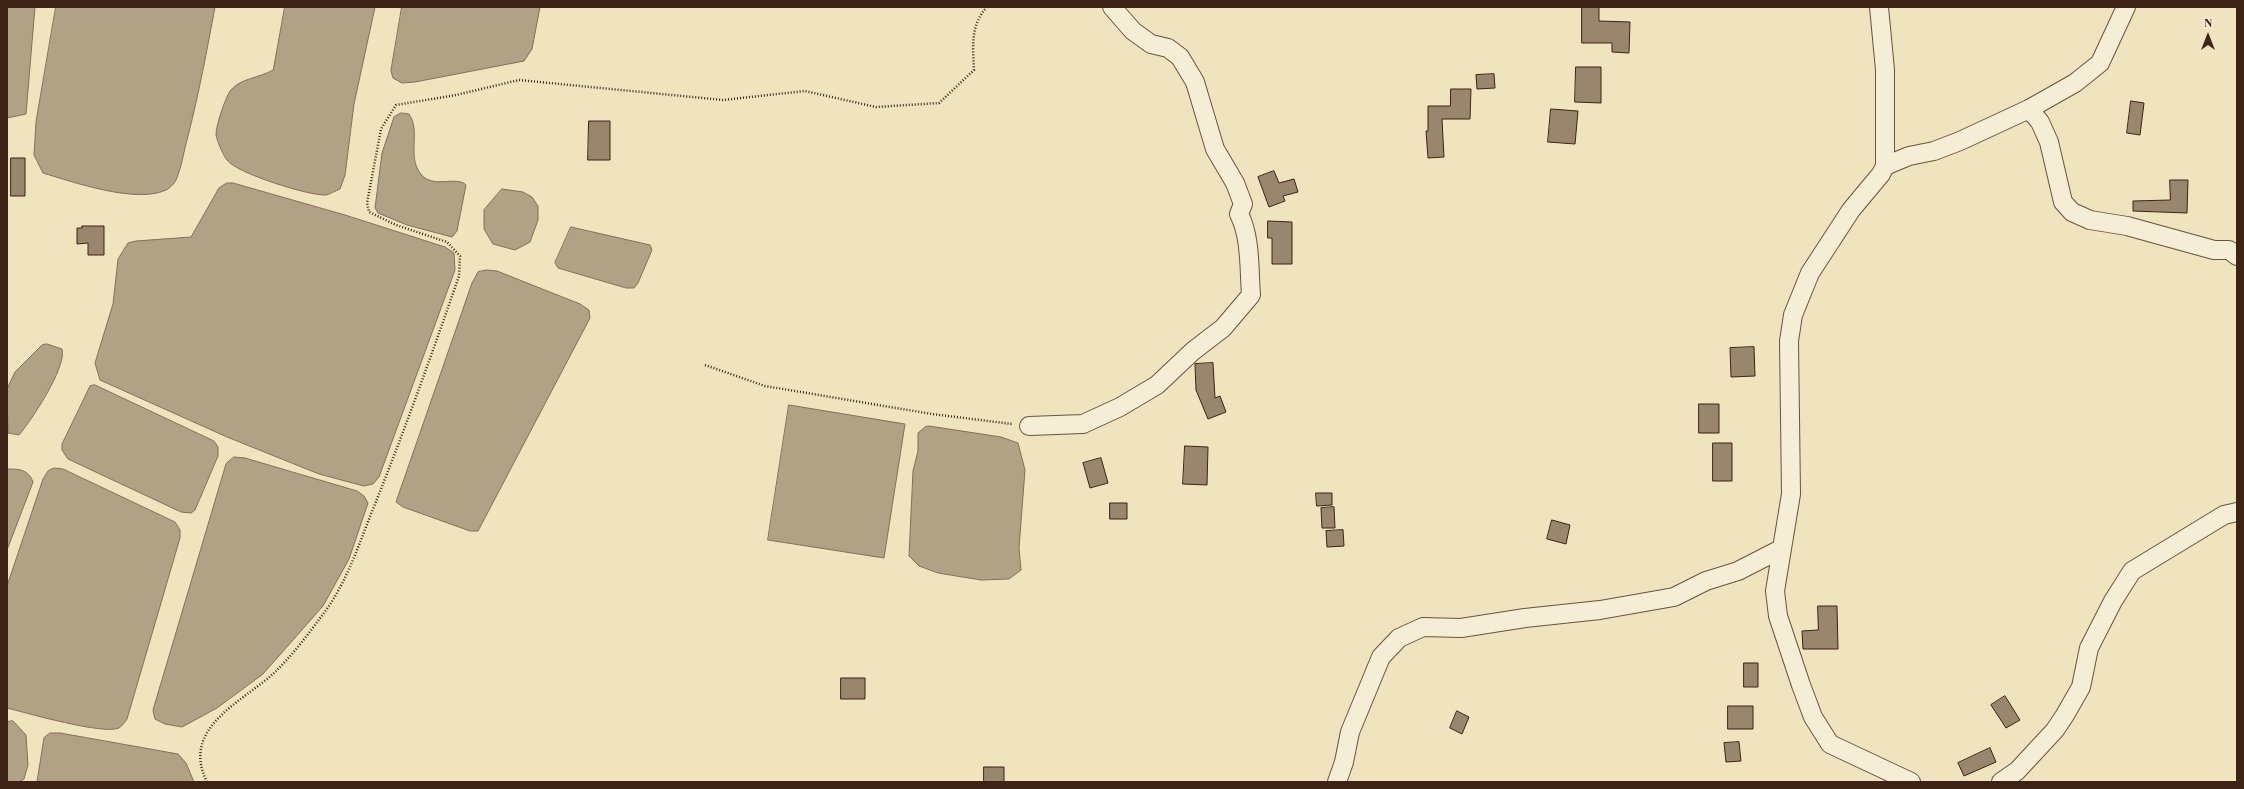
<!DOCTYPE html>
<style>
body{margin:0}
#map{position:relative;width:2244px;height:789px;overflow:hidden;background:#efe4be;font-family:"Libre Bodoni",serif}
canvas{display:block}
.frame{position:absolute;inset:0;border:8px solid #3c2315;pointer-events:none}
.north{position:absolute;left:2188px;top:16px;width:40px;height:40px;-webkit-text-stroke:3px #f5edd5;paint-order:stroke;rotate:0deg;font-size:11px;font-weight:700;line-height:16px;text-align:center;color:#3c2315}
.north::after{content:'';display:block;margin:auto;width:14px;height:18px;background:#3c2315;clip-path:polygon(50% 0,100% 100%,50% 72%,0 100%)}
</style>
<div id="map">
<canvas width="2244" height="789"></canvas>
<div class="frame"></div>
<div class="north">N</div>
</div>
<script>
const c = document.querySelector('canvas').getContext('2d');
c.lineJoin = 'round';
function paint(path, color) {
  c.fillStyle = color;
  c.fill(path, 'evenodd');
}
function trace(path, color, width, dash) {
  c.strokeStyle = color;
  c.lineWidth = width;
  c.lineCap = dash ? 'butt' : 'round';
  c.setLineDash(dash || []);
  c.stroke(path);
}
const water = new Path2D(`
 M7,7h28l-9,107 -19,4z
 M56,7h159c-8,43 -16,86 -27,129 -4,14 -6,30 -12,44 -1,3 -7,9 -10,10 -30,14 -93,-8 -123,-17l-9,-18 2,-33z
 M285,7h90l-21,97 -9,71 -5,14c-5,2 -10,5 -14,6 -17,1 -90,-22 -99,-35 -4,-5 -10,-19 -11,-25 0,-10 9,-36 14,-44 10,-13 30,-13 43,-21z
 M402,7h138l-8,42 -8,12 -109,21 -13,1 -9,-5 -2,-7z
 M401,113l8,1c12,17 -2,41 11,59 12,17 37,2 46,12l-9,46 -5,6 -45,-12 -29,-12 -3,-5 7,-55 12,-36z
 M227,183h6l112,32 100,32 9,6 1,17 -76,207 -6,7 -9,2 -45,-12 -92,-37 -127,-57 -5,-17 18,-59 5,-45 10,-16 8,-2 55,-4 28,-49z
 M502,189l21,3 9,5 6,9v14l-8,22 -15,8 -22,-6 -9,-15v-19z
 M571,227l79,18 2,5 -14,33 -4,5h-8l-68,-20 -3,-5z
 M487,270l10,1 83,33 9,6 1,8 -112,213h-8l-67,-24 -7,-5 76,-219 6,-11z
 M47,344l15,5c5,18 -31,72 -43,86l-11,-2 -1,-44 8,-17 27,-27z
 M95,385l119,56 4,6v9l-23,54 -4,3 -10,-1 -113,-53 -6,-9v-6l28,-58z
 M789,405l116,19 -21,134 -116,-18z
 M929,426l72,11 17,6 7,27 -6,78 2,22 -12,9 -28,1 -43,-7 -19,-7 -10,-10 4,-85 5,-20v-18l7,-6z
 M234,457l11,1 112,33 7,5 4,7 -19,56 -26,47 -60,68 -46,34 -35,19 -17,-3 -10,-5 -2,-9 73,-246z
 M54,468l9,1 112,53 5,8v8l-53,181c-2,3 -5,7 -8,9 -16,7 -92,-15 -112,-20v-122l36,-107 5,-8z
 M7,469c12,0 21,0 26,13l-26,68z
 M13,721l13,14 2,30 -4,14 -5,3h-12v-60z
 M50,733h10l118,21 8,9 8,19h-157l7,-44z`);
paint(water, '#b2a285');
trace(water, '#836f58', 1);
const building = new Path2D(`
 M1582,7h17v14l31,1 -1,31 -17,-1v-9h-30z
 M1576,67h25v36l-26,-1z
 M1494,74l1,14 -18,1 -1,-14z
 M1451,89h20l-1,30h-28l2,38 -16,1 -2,-27h2v-25h22z
 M2131,101l13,2 -4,32 -13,-2z
 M1551,109l27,2 -3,33 -27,-2z
 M589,121h21v39h-22z
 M11,158h14v38h-14z
 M1274,171l5,12 15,-4 4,13 -15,4 2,5 -16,6 -11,-30z
 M2170,180h18l-1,33 -54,-2v-10l37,-1z
 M1268,221l24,1v42h-20v-26h-4z
 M82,226h22v29h-16v-12l-11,1v-16h5z
 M1754,347l1,29 -24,1 -1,-29z
 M1213,363l2,35 5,-2 6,16 -18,7 -12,-29 -1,-26z
 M1699,404h20v29h-20z
 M1713,443h19v38h-19z
 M1185,446l23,1 -1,38 -24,-1z
 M1101,458l7,25 -18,5 -7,-25z
 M1316,493h16v12l-15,1z
 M1110,503h17v16h-17z
 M1334,507l1,21h-13l-1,-20z
 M1552,520l18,5 -4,19 -19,-5z
 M1343,530l1,16 -17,1 -1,-16z
 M1818,606h19l1,43h-35l-1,-18 16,-1z
 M1744,663h14v24h-14z
 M841,678h24v21h-24z
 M2005,696l15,24 -14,8 -15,-23z
 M1728,706h25v23h-25z
 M1457,711l12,6 -7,17 -12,-6z
 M1739,742l2,19 -15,1 -2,-19z
 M1990,748l6,14 -32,14 -6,-13z
 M984,767h20v15h-20z`);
paint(building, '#99876d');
trace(building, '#3c2315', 1);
const minor = new Path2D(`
 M1879,7l6,63v96
 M2029,109l11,13 9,20 14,60 9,10 18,8 37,6 87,24h15l8,6
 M1029,426l54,-2 37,-17 37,-22 36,-34 30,-23 28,-33c-2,-25 0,-58 -12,-81l4,-10 -8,-21 -20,-34 -20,-67 -15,-25 -12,-9 -17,-4 -18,-13 -21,-24
 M1337,782l7,-20 6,-30 31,-75 18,-19 24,-11 38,1 64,-10 75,-8 74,-13 32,-16 32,-10 43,-22
 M1911,782l-81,-38 -17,-27 -12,-32 -23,-69 -3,-25 16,-97 -2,-153 4,-26 17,-42 41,-63 30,-36 4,-8 24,-10 25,-5 26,-10 69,-32 46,-26 25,-20 26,-56
 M2001,782l16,-11 38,-41 10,-15 16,-28 8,-39 24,-47 19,-30 92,-56 13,-3`);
trace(minor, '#69533f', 20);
trace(new Path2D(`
 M705,365l60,21 167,28 80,10
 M207,782c-27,-54 34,-79 67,-109 18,-17 35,-40 50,-60 23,-31 35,-69 49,-104 31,-77 59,-155 86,-233l1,-20 -13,-14 -51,-17 -27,-13 -2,-9 14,-74 15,-24 60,-10 63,-15 204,20 82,-9 71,16 63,-4 35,-33c-1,-23 -4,-45 13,-63`), '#3c2315', 2.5, [1, 2]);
trace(minor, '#f5edd5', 18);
</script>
